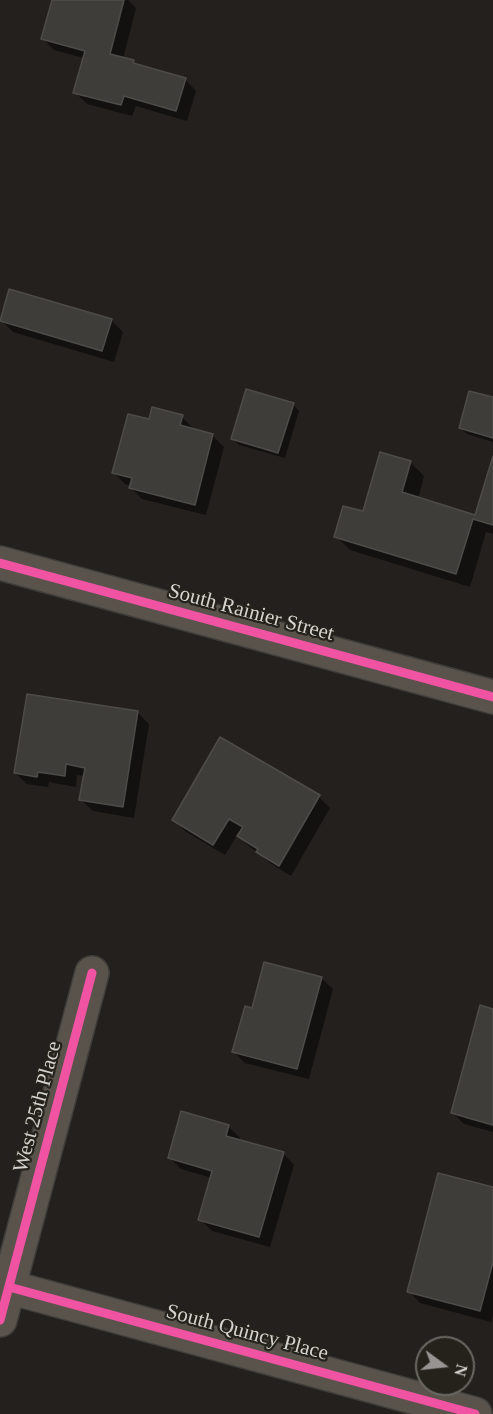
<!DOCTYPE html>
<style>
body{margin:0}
#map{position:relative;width:493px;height:1414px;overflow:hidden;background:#23201d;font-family:Georgia,serif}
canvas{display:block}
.north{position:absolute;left:415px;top:1336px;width:60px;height:60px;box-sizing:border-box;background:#25211b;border:2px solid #6b6863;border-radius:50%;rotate:105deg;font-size:16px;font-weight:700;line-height:24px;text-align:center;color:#d5d3cf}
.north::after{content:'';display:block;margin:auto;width:21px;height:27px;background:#979491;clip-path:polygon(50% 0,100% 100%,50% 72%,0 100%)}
</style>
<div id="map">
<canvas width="493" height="1414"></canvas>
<div class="north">N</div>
</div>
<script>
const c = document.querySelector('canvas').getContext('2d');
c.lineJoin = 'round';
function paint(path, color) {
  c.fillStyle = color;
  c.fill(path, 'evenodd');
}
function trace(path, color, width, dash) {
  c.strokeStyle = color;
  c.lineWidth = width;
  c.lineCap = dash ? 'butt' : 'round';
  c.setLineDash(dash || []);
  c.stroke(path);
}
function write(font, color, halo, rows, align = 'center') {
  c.font = font + ' Georgia,serif';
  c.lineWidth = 4.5;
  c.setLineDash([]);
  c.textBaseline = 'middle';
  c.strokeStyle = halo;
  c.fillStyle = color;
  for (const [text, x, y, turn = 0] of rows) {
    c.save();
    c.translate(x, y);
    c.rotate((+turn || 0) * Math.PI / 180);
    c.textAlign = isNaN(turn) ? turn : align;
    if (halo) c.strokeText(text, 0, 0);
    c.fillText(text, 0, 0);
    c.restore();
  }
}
paint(new Path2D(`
 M53,0h75l8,8 -13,51 10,3 4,4 48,13 11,12 -9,30 -51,-15 -4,10 -45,-12 -12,-12 9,-34 -30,-8 -11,-11z
 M111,320l12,12 -9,30 -101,-30 -11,-11z
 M493,399v43l-26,-8 -7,-6z
 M293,404l6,7 -14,47 -46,-13 -6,-6z
 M182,417l11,11v2l19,5 12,12 -18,68 -64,-16 -12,-12 1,-1 -6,-2 -11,-11 36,-52z
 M493,461v73l-7,-2 -16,55 -120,-37 -14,-14 28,-23 46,-51 14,14 -6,23 58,17z
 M137,712l12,12 -15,94 -41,-7 -12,-11 4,-24 -8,-1 -1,12 -27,-5 -1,5 -21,-3 -12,-11z
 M319,797l11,11 -39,68 -21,-13 -11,-10 -9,-6 -13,-12 -12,20 -40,-24 -11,-11z
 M321,978l12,11 -24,90 -64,-16 -11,-11 19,-42z
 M493,1011v112l-29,-8v3l29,8v6l-29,-8 -12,-12z
 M228,1126l12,12 -1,3 44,12 11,12 -24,82 -58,-16 -12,-12 12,-41 -31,-9 -12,-12z
 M493,1188v127l-2,7 -71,-19 -11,-12z`), '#0007');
const building = new Path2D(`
 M52,0h72l-14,54 24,6 -1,3 53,15 -10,33 -52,-15 -3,9 -48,-12 12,-42 -44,-12z
 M9,289l103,30 -10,32 -102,-30z
 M246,389l48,14 -16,50 -47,-14z
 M469,391l24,6v41l-34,-10z
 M152,407l31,8 -3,10 33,9 -18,71 -66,-17 3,-10 -20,-5 16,-59 21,5z
 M380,452l31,9 -9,31 73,23 18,-59v69l-20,-6 -17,55 -122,-37 9,-31 20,5z
 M27,694l111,17 -15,96 -44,-7 6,-32 -19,-4 -1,12 -27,-4 -1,5 -23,-4z
 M220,737l100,58 -41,71 -23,-14 2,-3 -21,-13 6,-9 -14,-8 -16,26 -41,-25z
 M264,962l58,15 -25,92 -65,-17 13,-46 7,2z
 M480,1005l13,4v116l-42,-12z
 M181,1111l48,14 -3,11 58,16 -25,85 -61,-17 14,-49 -44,-13z
 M438,1173l55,14v75l-13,49 -73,-19z`);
paint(building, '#3e3d3a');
trace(building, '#4e4c49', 1.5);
const minor = new Path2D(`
 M0,563l493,134
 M9,1287l466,127
 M0,1320l92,-347`);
trace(minor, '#3f3d3a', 36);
trace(minor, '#59534b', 33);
trace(new Path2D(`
 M0,563l493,134
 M9,1287l466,127
 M0,1320l92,-347`), '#f153a3', 9);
write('21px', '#d5d3cf', '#25211b', [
 ["South Rainier Street",251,613,15],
 ["West 25th Place",38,1107,-75],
 ["South Quincy Place",247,1333,15]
]);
</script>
